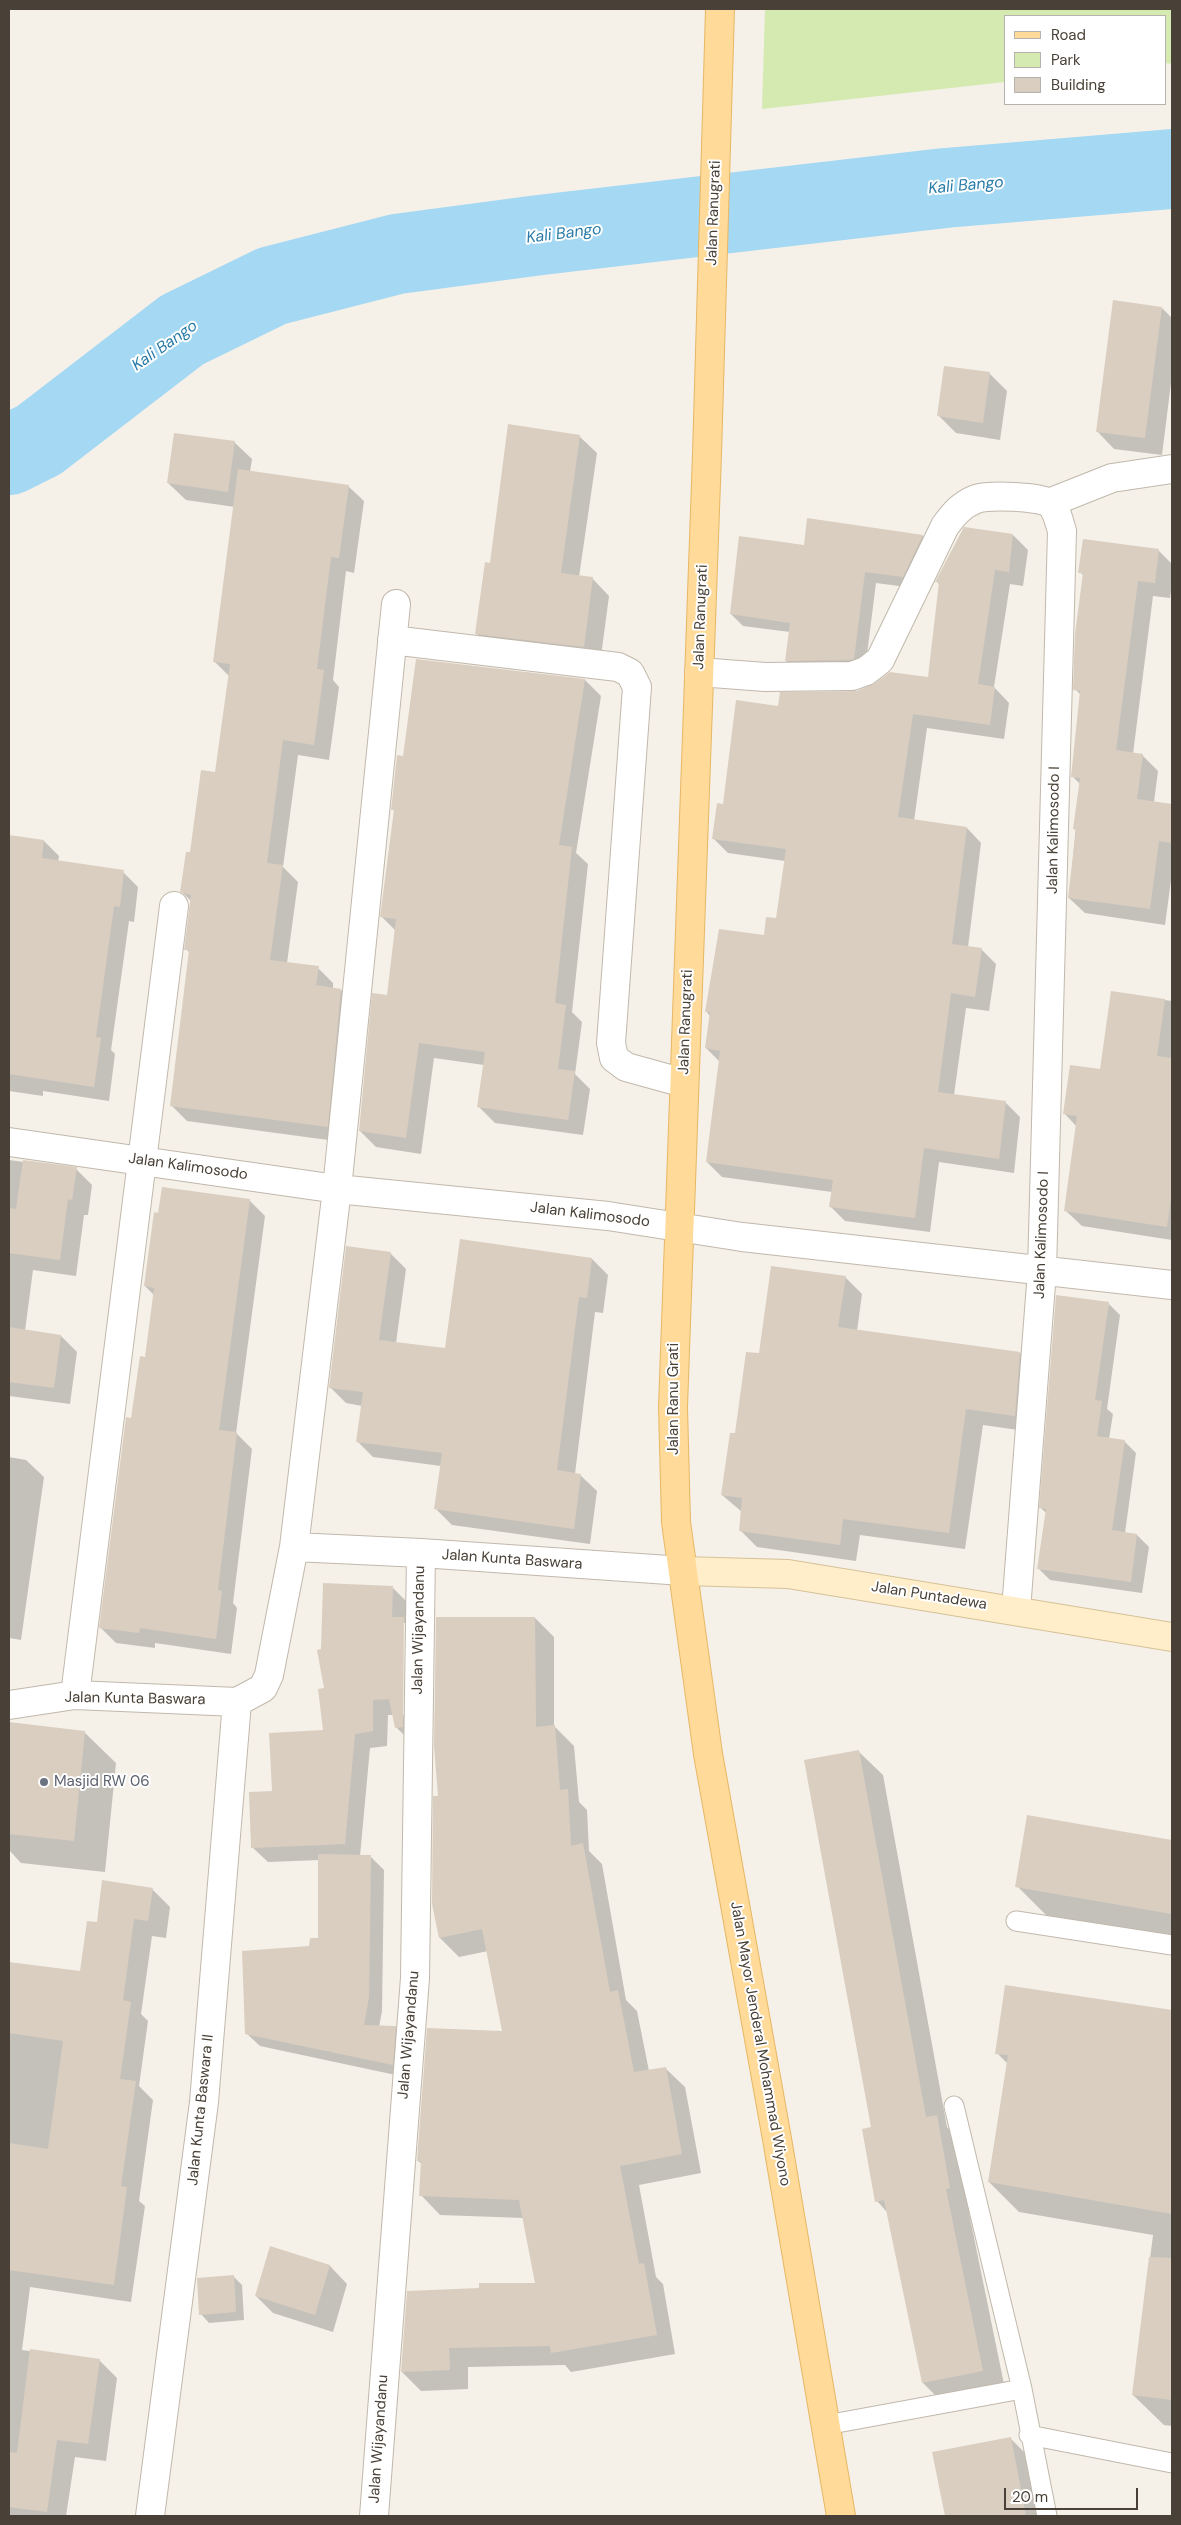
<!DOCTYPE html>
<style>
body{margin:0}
#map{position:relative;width:1181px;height:2525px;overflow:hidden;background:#f5f1e9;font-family:"DM Sans",sans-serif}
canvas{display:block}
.frame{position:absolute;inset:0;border:10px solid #494137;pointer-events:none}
.legend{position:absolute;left:1004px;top:15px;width:162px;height:90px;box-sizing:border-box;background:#fff;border:1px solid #b6b3af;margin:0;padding:6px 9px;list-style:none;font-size:15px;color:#494137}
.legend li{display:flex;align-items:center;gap:10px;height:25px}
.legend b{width:25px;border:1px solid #b6b3af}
.scale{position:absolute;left:1004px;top:2488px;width:134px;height:22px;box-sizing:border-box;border:2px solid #494137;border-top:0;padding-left:6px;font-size:15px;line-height:18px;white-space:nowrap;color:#494137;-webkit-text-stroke:4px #fff;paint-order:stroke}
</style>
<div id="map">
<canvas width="1181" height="2525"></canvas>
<div class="frame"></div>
<ul class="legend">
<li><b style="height:6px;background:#ffda98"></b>Road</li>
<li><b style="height:14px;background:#d4eab1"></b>Park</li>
<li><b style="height:14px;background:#dacec1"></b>Building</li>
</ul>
<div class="scale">20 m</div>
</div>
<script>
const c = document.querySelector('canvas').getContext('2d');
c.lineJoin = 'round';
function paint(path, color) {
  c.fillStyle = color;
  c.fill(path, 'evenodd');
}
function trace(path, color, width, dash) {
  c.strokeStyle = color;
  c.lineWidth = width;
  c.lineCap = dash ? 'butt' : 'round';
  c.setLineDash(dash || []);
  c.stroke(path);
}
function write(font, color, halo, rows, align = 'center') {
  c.font = font + ' "DM Sans",sans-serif';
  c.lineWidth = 4;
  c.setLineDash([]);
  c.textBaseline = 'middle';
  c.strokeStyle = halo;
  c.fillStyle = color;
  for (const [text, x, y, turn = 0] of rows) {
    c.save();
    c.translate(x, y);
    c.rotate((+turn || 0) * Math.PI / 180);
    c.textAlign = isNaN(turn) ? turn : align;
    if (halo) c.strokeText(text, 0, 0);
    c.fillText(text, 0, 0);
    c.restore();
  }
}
paint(new Path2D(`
 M765,9h407v55l-7,-1v-47h-160v66l-243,27z`), '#d4eab1');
paint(new Path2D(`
 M1162,308l10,10v57l-10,80 -48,-6 -17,-18z
 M990,374l17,17 -7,49 -44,-7 -17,-17z
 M579,436l18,17 -18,124 13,1 17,18 -9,68 -106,-13 -17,-17 14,-70z
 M234,442l18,17 -2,13 98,14 16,15 -10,72 -8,-2 -13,109 6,7 -10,73 -31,-5 -15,112 15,15 -11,81 31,5 15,15v6l8,1 15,16 -13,136 -156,-21 -16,-16 19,-152 -4,-4 6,-47 -10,-10 9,-39 25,-79 14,-97 -16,-16 21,-154 -49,-7 -18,-17z
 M808,520l115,16 11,12 -20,40 -38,-5 -11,87 -67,2 -12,-11 4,-29 -47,-6 -12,-12 74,-67z
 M1013,535l15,15 -5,36 -13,-2 -16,103 15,16 -5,36 -77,-11 -13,93 53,7 14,15 -13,104 13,2 15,15 -7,47 -23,-3 -12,87 51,7 15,15 -6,56 -75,-11 -9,70 -85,-11 -15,-15 2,-14 -110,-15 -15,-15 13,-100 -14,-14 4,-32 -4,-5 71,-91 8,-59 -57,-8 -15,-15 11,-32 55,-98 150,-30 11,-93 -3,-3z
 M1159,551l13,13v20l-2,14 -17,-2 -20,158 9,1 16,16 -4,31 18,3v68l-7,52 -80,-12 -16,-15 11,-114 -8,-8 9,-81 -6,-6 9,-113 -4,-4z
 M585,680l16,16 -25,157 12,11 -16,148 10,10 -7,52 15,15 -7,46 -88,-12 -16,-16 5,-42 -50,-7 -13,96 -45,-7 -16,-16 28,-135 8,-65 -15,-15 14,-105 -3,-2 12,-52z
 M9,836l35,5 15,15 -1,6 65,10 15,15 -4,35 -5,-1 -18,129 4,4 -6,47 -66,-10v5l-34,-5z
 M1112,993l60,8v239l-90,-14 -16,-15 11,-84 -12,-13 36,-44z
 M9,1160l67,9 16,16 -4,30h-4l-8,61 -43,-6 -8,61 36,5 16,16 -7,52 -61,-8z
 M249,1200l16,16 -29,217 16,16 -19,154 4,5 -6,46 -76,-11v5l-39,-5 -16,-16 32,-208 14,-61 8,-63 -9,-9z
 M390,1253l16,16 -10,74 50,7 146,-91 16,16 -5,38 -8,-1 -20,162 5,1 17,16 -7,53 -138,-19 -16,-16 5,-43 -68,-9 -16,-16 5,-35 -16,-3 -16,-16z
 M845,1277l17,17 -5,37 163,22 16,17 -4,62 -49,-7 -18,124 -105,-14 -4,26 -99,-14 -17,-17 2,-18 -20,-17 14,-60 24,-80z
 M1109,1304l11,11 -13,94 6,5 -4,25 15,2 12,12 -11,80 12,2 12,12 -7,46 -92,-13 -12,-12 8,-55 -5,-5z
 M9,1457l17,3 18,17 -23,163 -12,-2z
 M392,1587l15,15 5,141 -15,-15 -3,-13h-6l-1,31 -17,2 -10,108 11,1 13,13 -2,141 -3,16h16l13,13 -3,37 -145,-31 -14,-13 64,-86 9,-7v-80l-51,2 -16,-15 21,-55 52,-61v-42l-3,-39zM403,1623h3l-2,93 -2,-3z
 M535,1618l19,19v89l20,20 5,56 8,8 2,41 13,13 24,136 11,11 12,60 16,-3 20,19 16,86 -62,12 17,92 7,7 12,70 -104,18 -6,-7 -97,2v22l-47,2 -19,-19 78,-83 56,-4 -12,-67 -84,-3 -19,-20 1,-31 -4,-3 86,-128 -16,-82 -29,6 -19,-19 -1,-141z
 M9,1724l75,8 32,31 -11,109 -84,-9 -12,-13z
 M859,1752l24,23 64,352 13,13 13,72 -4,1 37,181 -60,12 -23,-23 -36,-171 -10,-11z
 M1028,1817l144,24v98l-124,-22 -31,-31z
 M152,1889l18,18 -4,31 -14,-2 -11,78 7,7 -9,65 14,14 -14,101 6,5 -14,96 -101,-15 -8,63 77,10 18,18 -11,83 -31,-4 -9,59h-57v-553l72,10 17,-49z
 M1006,1987l166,24v415l-8,-1 -31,-30 20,-160 -134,-23 -30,-30 19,-118 -11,-11z
 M271,2248l59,18 17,18 -14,48 -60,-19 -17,-17z
 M233,2276l9,9 2,35 -35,3 -8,-9z
 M1010,2438l25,25 10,53h-99l-12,-63z`), '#0003');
trace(new Path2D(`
 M9,455l30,-15 143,-110 90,-44 125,-32 143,-19 405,-47 227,-19`), '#a5d8f3', 80);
paint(new Path2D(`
 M1113,300l49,7 -17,131 -49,-6z
 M944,366l46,6 -7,51 -46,-7z
 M508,424l72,11 -19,138 32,4 -9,70 -109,-13 10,-72 5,1z
 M174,433l61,8 -7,51 -61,-9z
 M238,469l111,16 -10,73 -8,-1 -14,112 7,1 -10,75 -31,-5 -16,123 16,2 -13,95 49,6 -3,19 25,4 -13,138 -158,-21 19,-156h-5l7,-55 -11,-3 6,-40h4l11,-82 14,2 15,-108 -17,-2z
 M807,518l116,17 -20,42 -38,-5 -11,87 -5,1 -64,1 5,-38 -60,-9 9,-78 65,9z
 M964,527l49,7 -4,38 -14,-2 -17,114 17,3 -5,38 -77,-11 -15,103 69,10 -15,117 30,4 -7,49 -24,-4 -13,99 68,9 -7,58 -75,-11 -9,70 -86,-11 4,-27 -127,-18 14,-111 -15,-3 5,-36h-5l14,-83 45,6 2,-18 10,1 10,-69 -74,-10 5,-36 6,1 13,-104 42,6 2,-14 77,-1 18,-8 15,-11 38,5 11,-95h-4z
 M1083,539l76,10 -4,34 -17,-2 -22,169 27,4 -6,45 35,5v39l-13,-2 -9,68 -82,-11 8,-68 -3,-1 7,-51 -9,-1 9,-86 -7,-1 2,-56 8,-61h-5z
 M416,659l169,20 -26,166 13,2 -17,156 11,2 -8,64 17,2 -7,49 -91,-13 8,-55 -66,-9 -13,95 -47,-7 13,-138 15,2 9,-76 -16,-2 14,-107h-3l6,-55 6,1z
 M9,835l35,5 -2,18 82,12 -4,37 -6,-1 -18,131 5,1 -7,49 -85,-13z
 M1111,991l54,8 -8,57 15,2v133l-5,36 -103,-16 13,-95 -14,-2 7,-49 30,4z
 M23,1160l54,7 -5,33 -4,-1 -8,61 -51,-7v-45l7,1z
 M162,1187l88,12 -31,231 18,2 -19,158 4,1 -6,48 -76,-11 -1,5 -40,-5 27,-211 5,1 9,-62 5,1 9,-69 -10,-2 10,-74 4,1z
 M460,1239l132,19 -5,40 -8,-1 -22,173 24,4 -7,55 -140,-20 8,-56 -86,-11 7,-50 -34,-4 17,-142 45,6 -12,88 66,8z
 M771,1266l75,10 -8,51 182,25 -5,64 -49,-7 -17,124 -106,-14 -3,26 -101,-14 3,-33 -21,-3 9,-62h5l11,-81 13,1z
 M1056,1295l53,7 -14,98 7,1 -5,35 28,4 -13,90 25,4 -6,48 -94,-13 9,-60 -7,-1z
 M9,1327l52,8 -7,53 -45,-6z
 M323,1583l70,3 -1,31h12l-1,110 -8,1 -6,-29 -16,1v31l-18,3 -10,110 -94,4 -2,-56 23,-1 -3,-58 54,-3 -5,-41 6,-1 -7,-38 4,-1z
 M436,1617h99l1,110 19,-2 5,65 8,-1 3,57 12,-3 27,149 8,-2 16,82 32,-5 16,87 -62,12 19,98 5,-1 13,72 -106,18 -1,-7 -101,2 1,22 -49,2 6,-81 72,-3v-5h56l-16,-83 -100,-4 2,-35h-4l10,-133 75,3 -20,-102 -43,9 -7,-34 1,-108h5l-4,-50z
 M9,1722l76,9 -11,110 -65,-7z
 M859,1750l67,367 11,-2 13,73 -4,1 37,182 -61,12 -38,-183 -9,2 -13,-73 9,-2 -67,-367z
 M1027,1815l145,25v74l-157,-27z
 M318,1854l53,1 -2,142 -5,28 32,1 -3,39 -148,-31 -3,-83 67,-5 1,-8h8z
 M102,1880l51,8 -5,33 -14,-2 -11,81 8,2 -11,77 16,2 -15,105 6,1 -13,98 -105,-15v-127l39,6 15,-108 -54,-8v-71l71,9 7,-50 10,1z
 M1005,1985l167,25v204l-184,-32 20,-127 -13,-1z
 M270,2246l60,19 -15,50 -60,-19z
 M1149,2257l23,1v142l-40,-5z
 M234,2275l2,37 -37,3 -2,-37z
 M30,2349l70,10 -12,85 -31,-4 -10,72 -38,-5v-55l8,1z
 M1011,2437l15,79h-81l-13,-64z`), '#dacec1');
const lane = new Path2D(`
 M1016,1921l156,24
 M954,2106l68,283
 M826,2425l196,-36 25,127
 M1029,2435l143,28`);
const street = new Path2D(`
 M1049,503l63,-25 60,-9
 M392,640l226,27 12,6 7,14 -26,356 3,15 12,9 58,16
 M699,672l66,5 87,-1 14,-5 14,-11 65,-134c9,-12 16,-21 31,-27 12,-4 63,-3 73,4 8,6 10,19 13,28l-20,740 -26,339
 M9,1142l328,47 271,27 134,21 430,48
 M294,1547l127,6 262,18
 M75,1695l99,-789
 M9,1705l66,-10 162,7 26,-14 6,-13 25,-128 43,-358 59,-585
 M150,2516l54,-414 33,-400
 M374,2516l41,-538 6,-425`);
const secondary = new Path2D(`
 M683,1571l105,3 384,63`);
const primary = new Path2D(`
 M720,9l-13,445 -34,953 3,115 32,232 69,385 64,377`);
trace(lane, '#c1b8ab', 21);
trace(street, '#c1b8ab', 30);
trace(secondary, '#d6c198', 30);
trace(primary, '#e7b765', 30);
trace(lane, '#fff', 19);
trace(street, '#fff', 28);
trace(secondary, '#ffeec9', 28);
trace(primary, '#ffda98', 28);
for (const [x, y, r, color] of [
 [44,1782,5,"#6b7280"]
]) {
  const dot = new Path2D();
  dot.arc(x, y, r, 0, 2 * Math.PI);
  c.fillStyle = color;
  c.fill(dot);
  trace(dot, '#fff', 2);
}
write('15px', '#494137', '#fff', [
 ["Jalan Ranugrati",714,213,-88],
 ["Jalan Ranugrati",701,617,-88],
 ["Jalan Kalimosodo I",1054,830,-89],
 ["Jalan Ranugrati",686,1022,-88],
 ["Jalan Kalimosodo",188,1167,8],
 ["Jalan Kalimosodo",590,1215,7],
 ["Jalan Kalimosodo I",1042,1235,-88],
 ["Jalan Ranu Grati",674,1399,-90],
 ["Jalan Kunta Baswara",512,1560,4],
 ["Jalan Puntadewa",929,1596,9],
 ["Jalan Wijayandanu",419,1630,-89],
 ["Jalan Kunta Baswara",135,1699,1],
 ["Jalan Wijayandanu",409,2035,-85],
 ["Jalan Mayor Jenderal Mohammad Wiyono",760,2044,80],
 ["Jalan Kunta Baswara II",201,2110,-84],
 ["Jalan Wijayandanu",379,2439,-86]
]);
write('15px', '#5b616d', '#fff', [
 ["Masjid RW 06",54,1782]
], 'left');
write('italic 16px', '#297ca8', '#fff', [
 ["Kali Bango",966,186,-5],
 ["Kali Bango",564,234,-7],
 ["Kali Bango",165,346,-35]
]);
</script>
